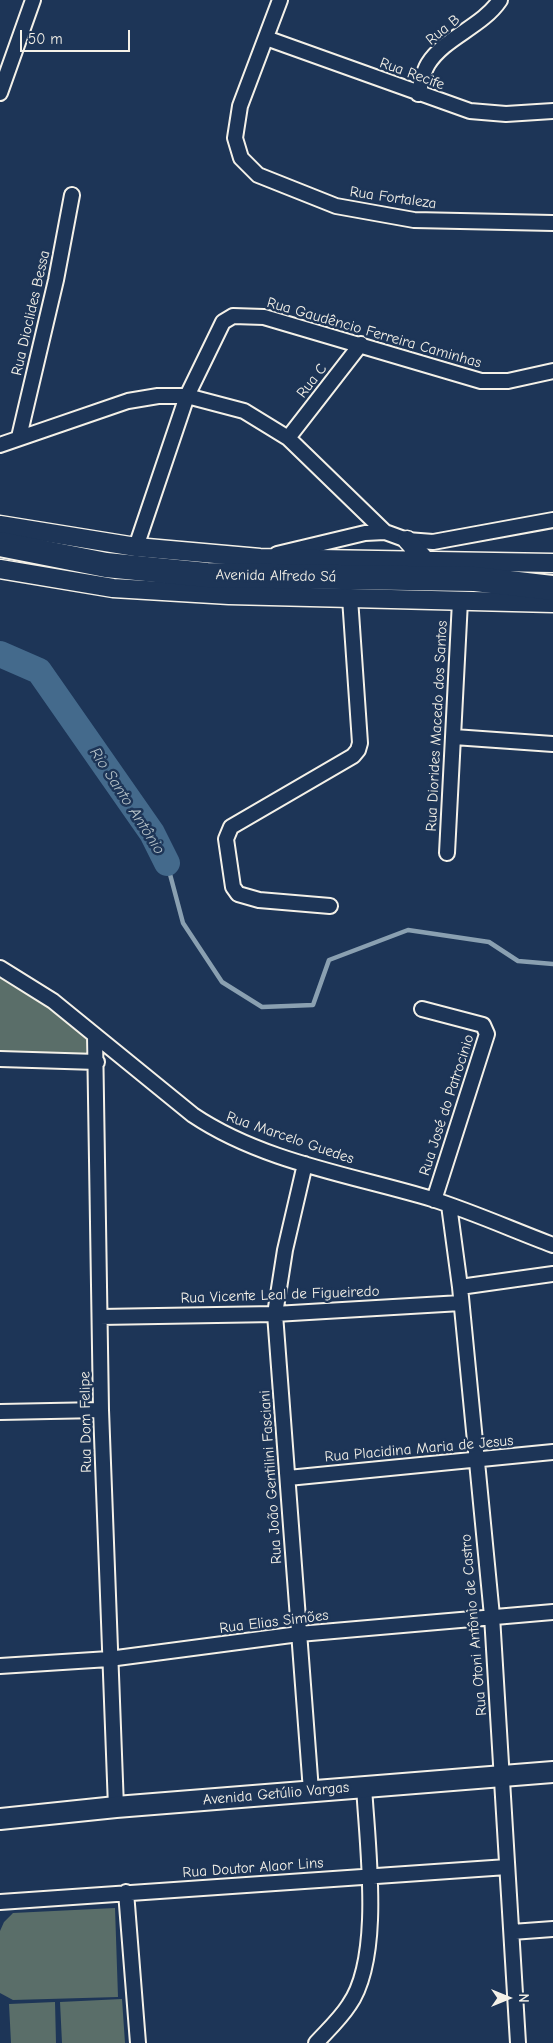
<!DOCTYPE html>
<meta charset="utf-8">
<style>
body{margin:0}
#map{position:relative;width:553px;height:2043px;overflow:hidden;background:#1d3557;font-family:"Comic Neue",sans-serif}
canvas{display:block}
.north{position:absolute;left:483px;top:1973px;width:50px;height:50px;-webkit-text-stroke:4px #1d3557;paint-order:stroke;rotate:90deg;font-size:14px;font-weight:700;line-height:20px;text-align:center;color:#f4f1e8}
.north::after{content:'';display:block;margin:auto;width:18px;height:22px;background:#f4f1e8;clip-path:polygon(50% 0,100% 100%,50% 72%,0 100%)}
.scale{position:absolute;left:20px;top:30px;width:110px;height:22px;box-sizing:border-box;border:2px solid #f4f1e8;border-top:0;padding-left:6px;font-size:15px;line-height:18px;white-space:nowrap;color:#f4f1e8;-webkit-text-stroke:4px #1d3557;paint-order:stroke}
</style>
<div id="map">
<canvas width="553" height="2043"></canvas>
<div class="north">N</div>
<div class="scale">50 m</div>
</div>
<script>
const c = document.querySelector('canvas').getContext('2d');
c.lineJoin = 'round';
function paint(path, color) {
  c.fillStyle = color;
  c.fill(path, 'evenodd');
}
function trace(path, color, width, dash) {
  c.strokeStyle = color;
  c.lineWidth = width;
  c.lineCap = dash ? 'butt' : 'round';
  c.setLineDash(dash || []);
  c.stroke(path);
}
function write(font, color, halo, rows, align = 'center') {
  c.font = font + ' "Comic Neue",sans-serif';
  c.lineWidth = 5;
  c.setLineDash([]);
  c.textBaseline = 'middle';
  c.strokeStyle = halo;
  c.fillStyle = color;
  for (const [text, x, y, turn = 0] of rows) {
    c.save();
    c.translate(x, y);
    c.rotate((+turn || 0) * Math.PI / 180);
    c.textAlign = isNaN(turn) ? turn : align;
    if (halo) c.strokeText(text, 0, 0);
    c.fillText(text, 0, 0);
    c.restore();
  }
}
paint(new Path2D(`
 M0,970l87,62 -1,24 -86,-1z
 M115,1908l3,89 -105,3 -13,-7v-62l4,-9 9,-9z
 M122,1999l3,44h-63l-2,-41z
 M55,2002l1,41h-45l-2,-39z`), '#5a6e69');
trace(new Path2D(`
 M167,863l16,60 39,59 40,25 51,-2 16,-45 79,-30 81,12 29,19 35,3`), '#8aa0b1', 4.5);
trace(new Path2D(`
 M0,654l39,17 113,162 15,30`), '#446a8c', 26);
const minor = new Path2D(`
 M280,0l-40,106 -5,32 6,20 17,17 78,31 78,14 139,3
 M266,38l204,73 36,3 47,-3
 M0,93l33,-93
 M418,94c3,-10 5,-22 10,-30 17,-27 54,-37 72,-64
 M19,437l37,-157 16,-85
 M288,438l73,-94
 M0,445l128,-44 30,-5h29l57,15 44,27 97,94
 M136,547l51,-151 36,-74 10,-6 31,1 217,64h27l45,-10
 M277,554l88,-21 20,-1 22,8 26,2 120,-22
 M454,737l99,7
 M447,853l13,-252
 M330,906l-71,-6 -21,-6 -5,-7 -7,-48 5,-12 122,-71 5,-6 2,-7 -10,-145
 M0,968l53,33 140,114c70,47 159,60 239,84 41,13 81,31 121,46
 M422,1009l61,16 4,9 -53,166
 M95,1036l6,374 15,397
 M0,1059l97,3
 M305,1164l-20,86 -10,64 36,477
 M449,1205l11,82 32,329 26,427
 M460,1287l93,-13
 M100,1317l175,-3 186,-11
 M0,1412l101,-2
 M288,1478l265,-26
 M0,1666l109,-7 190,-25 254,-22
 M126,1892l12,151
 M0,1902l507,-35
 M512,1932l41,-3
 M316,2043c11,-12 24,-24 33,-38 34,-48 18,-161 15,-219`);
const tertiary = new Path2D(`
 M0,525l136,22 124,11 293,5
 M407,540l19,21
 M0,569l113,19 116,7 324,8`);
const secondary = new Path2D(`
 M0,1819l116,-12 437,-35`);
const trunk = new Path2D(`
 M0,544l106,21 101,10 268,4 78,9`);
trace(minor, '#f4f1e8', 18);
trace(tertiary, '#f4f1e8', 21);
trace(secondary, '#f4f1e8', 24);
trace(trunk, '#f4f1e8', 28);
trace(minor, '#1d3557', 14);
trace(tertiary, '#1d3557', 18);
trace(secondary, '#1d3557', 20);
trace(trunk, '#1d3557', 24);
write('15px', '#f4f1e8', '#1d3557', [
 ["Rua B",443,30,-39],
 ["Rua Recife",412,74,20],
 ["Rua Fortaleza",393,198,8],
 ["Rua Dioclides Bessa",31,313,-77],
 ["Rua Gaudêncio Ferreira Caminhas",374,333,16],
 ["Rua C",312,381,-52],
 ["Avenida Alfredo Sá",276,576,1],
 ["Rua Diorides Macedo dos Santos",437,726,-87],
 ["Rua José do Patrocinio",447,1105,-72],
 ["Rua Marcelo Guedes",290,1138,19],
 ["Rua Vicente Leal de Figueiredo",280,1295,-2],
 ["Rua Dom Felipe",86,1422,-91],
 ["Rua Placidina Maria de Jesus",419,1449,-5],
 ["Rua João Gentilini Fasciani",271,1477,-94],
 ["Rua Elias Simões",274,1622,-7],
 ["Rua Otoni Antônio de Castro",474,1625,-95],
 ["Avenida Getúlio Vargas",276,1794,-5],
 ["Rua Doutor Alaor Lins",253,1868,-4]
]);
write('italic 16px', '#b6c2c8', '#1d3557', [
 ["Rio Santo Antônio",127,801,57]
]);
</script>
